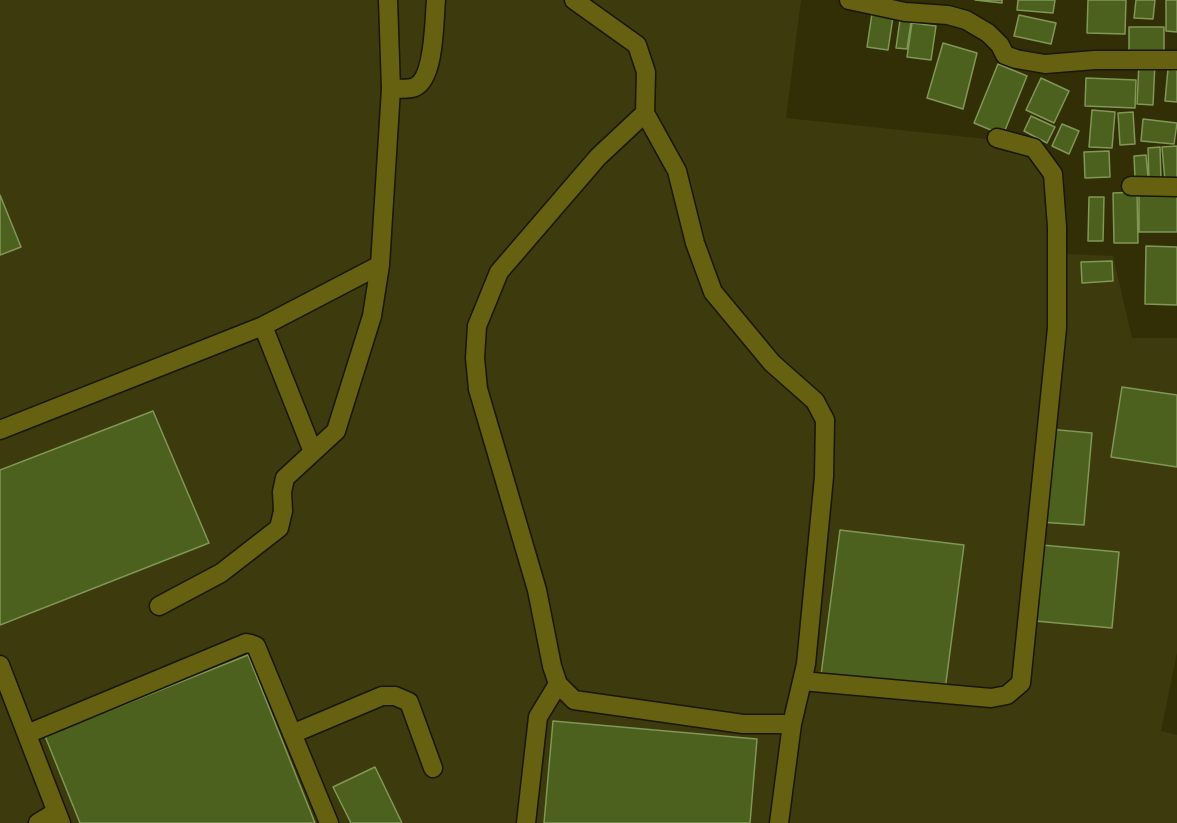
<!DOCTYPE html>
<style>
body{margin:0}
canvas{display:block;background:#322f07}
</style>
<canvas width="1177" height="823"></canvas>
<script>
const c = document.querySelector('canvas').getContext('2d');
c.lineJoin = 'round';
function paint(path, color) {
  c.fillStyle = color;
  c.fill(path, 'evenodd');
}
function trace(path, color, width, dash) {
  c.strokeStyle = color;
  c.lineWidth = width;
  c.lineCap = dash ? 'butt' : 'round';
  c.setLineDash(dash || []);
  c.stroke(path);
}
paint(new Path2D(`
 M0,0h801l-15,118 219,23 55,28 5,85 48,2 19,82h45v314l-16,79 16,4v88h-1177z`), '#3d3a0d');
const building = new Path2D(`
 M975,0h27v3z
 M1018,0h37l-2,13 -36,-3z
 M1088,0h38l-1,34 -38,-1z
 M1136,0h19l-2,19 -19,-1z
 M1166,0h11v32l-11,-1z
 M873,7l21,3 -6,40 -21,-3z
 M1019,15l37,8 -5,21 -37,-8z
 M900,20l11,2 -4,27 -11,-1z
 M912,23l24,3 -5,34 -24,-3z
 M1129,27h35v24l-35,1z
 M943,43l34,10 -14,56 -36,-11z
 M1139,63h16l-2,42 -16,-1z
 M998,64l29,12 -24,59 -29,-12z
 M1168,69l9,1v32l-12,-1z
 M1041,78l28,13 -15,32 -28,-13z
 M1086,78l50,2 -1,28 -50,-2z
 M1092,110l23,2 -3,36 -23,-1z
 M1133,112l2,32 -15,1 -2,-32z
 M1031,116l24,11 -8,16 -23,-12z
 M1143,119l34,4 -3,21 -33,-3z
 M1062,124l17,7 -10,23 -17,-8z
 M1177,146v34l-12,1 -3,-34z
 M1160,147l1,33 -12,1 -1,-33z
 M1109,151l1,26 -25,1 -1,-26z
 M1146,155l2,22 -13,1 -1,-22z
 M1137,192l1,51h-24l-1,-50z
 M1139,194h38v38h-38z
 M0,195l21,52 -21,8z
 M1089,197h15l-1,44h-15z
 M1146,246l31,1v58l-32,-1z
 M1112,261l1,20 -31,2 -1,-21z
 M1122,387l55,8v72l-66,-10z
 M153,411l56,132 -209,82v-155z
 M1048,429l44,4 -8,92 -45,-3z
 M840,530l124,15 -19,145 -124,-15z
 M1042,545l77,7 -7,76 -77,-7z
 M248,655l67,168h-235l-35,-87z
 M553,721l204,18 -7,84h-206z
 M375,767l27,56h-51l-18,-36z`);
paint(building, '#4c611d');
trace(building, '#809755', 1.5);
const minor = new Path2D(`
 M574,0l63,45 9,27 -1,41 -47,44 -99,115 -22,54 -2,32 3,31 59,201 15,76 6,18 16,16 169,24h49
 M849,0l56,12 43,3 18,5 22,13 12,12 5,10 11,4 29,5 50,-4h82
 M391,89c7,-1 18,1 24,-2 20,-9 19,-67 21,-87
 M645,113l32,58 18,72 18,49 59,71 43,38 10,19 -1,57 -18,187 -14,60 -13,99
 M1131,186l46,1
 M263,326l50,126
 M0,430l263,-104 117,-61
 M159,606l62,-33 58,-45 4,-17 -1,-19 3,-14 51,-47 36,-115 8,-51 11,-176 -3,-89
 M0,665l61,158
 M802,681l189,17 16,-3 14,-12 36,-355v-101l-4,-53 -19,-26 -37,-10
 M27,734l219,-91 5,1 5,2 73,177
 M292,734l90,-38h13l14,6 24,66
 M38,823l18,-11
 M526,823l12,-106 20,-33`);
trace(minor, '#191702', 21);
trace(minor, '#666011', 18);
</script>
